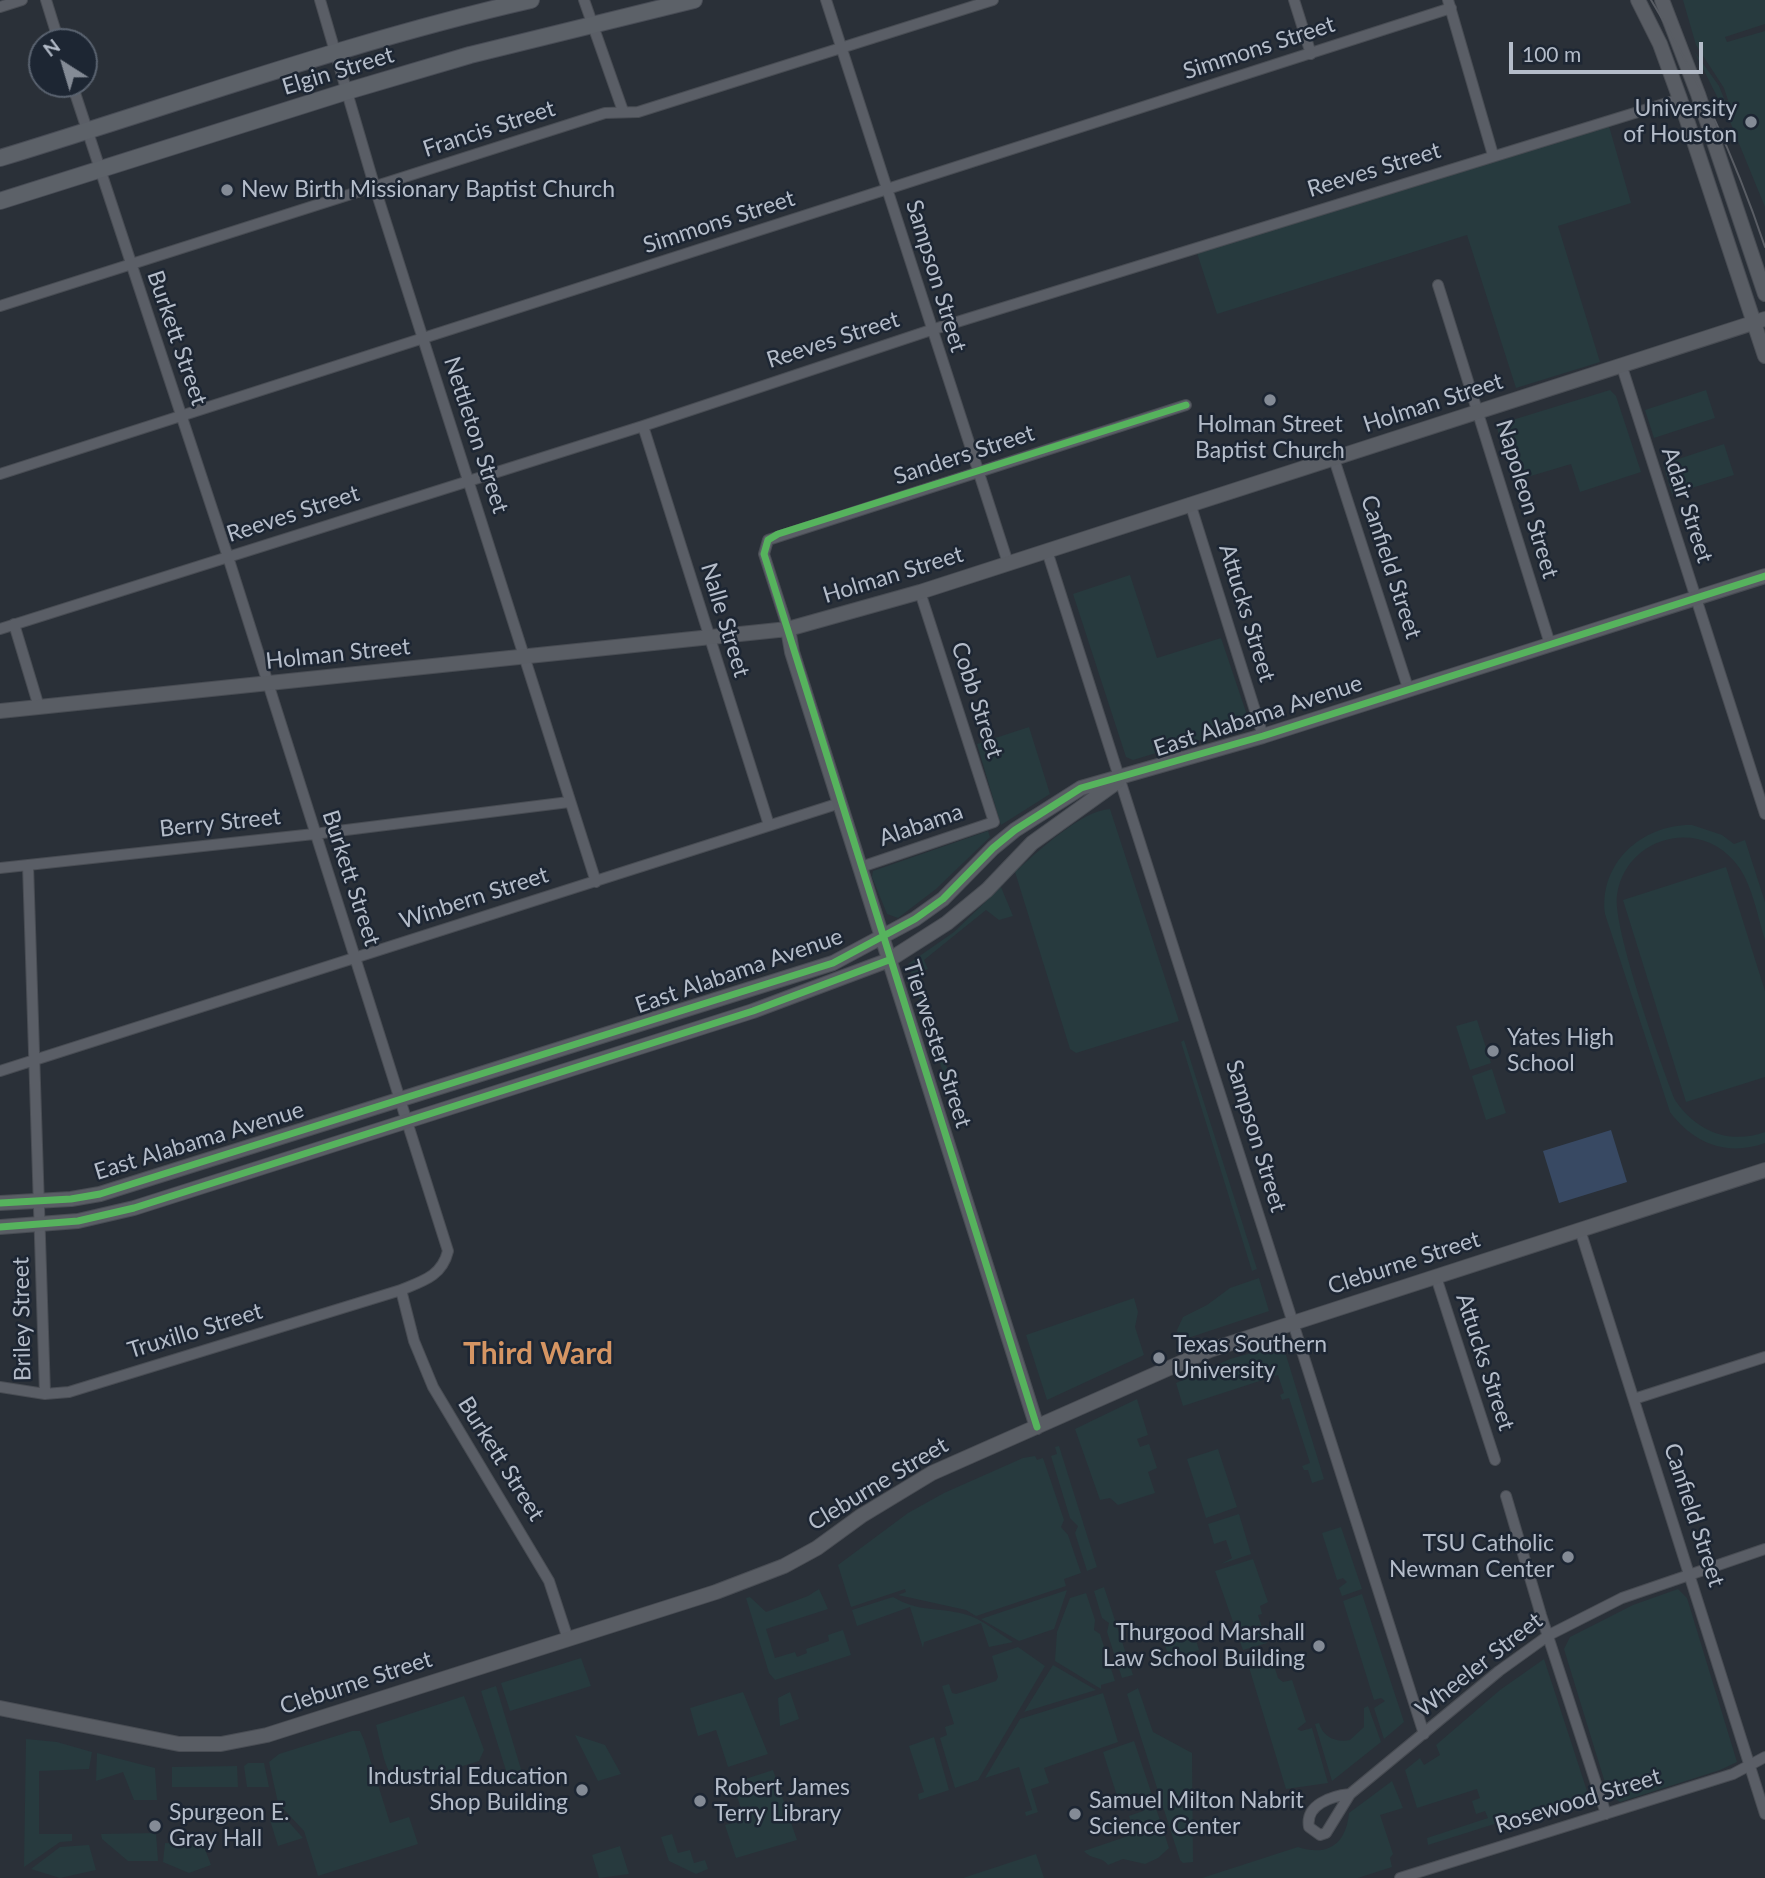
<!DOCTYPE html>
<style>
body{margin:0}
#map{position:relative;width:1765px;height:1878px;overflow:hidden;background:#2a3038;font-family:Lato,sans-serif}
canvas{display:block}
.north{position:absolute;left:28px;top:28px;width:70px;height:70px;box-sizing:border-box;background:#1d2633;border:2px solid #59626f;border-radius:50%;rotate:323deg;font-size:19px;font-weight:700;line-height:28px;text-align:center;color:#b4bcc9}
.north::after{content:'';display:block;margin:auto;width:24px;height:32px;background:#848b96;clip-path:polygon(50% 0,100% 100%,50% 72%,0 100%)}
.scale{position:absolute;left:1509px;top:42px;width:194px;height:32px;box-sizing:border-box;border:4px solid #b4bcc9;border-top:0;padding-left:9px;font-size:21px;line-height:24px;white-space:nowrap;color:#b4bcc9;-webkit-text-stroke:5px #1d2633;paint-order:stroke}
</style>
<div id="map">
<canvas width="1765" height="1878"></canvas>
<div class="north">N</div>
<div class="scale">100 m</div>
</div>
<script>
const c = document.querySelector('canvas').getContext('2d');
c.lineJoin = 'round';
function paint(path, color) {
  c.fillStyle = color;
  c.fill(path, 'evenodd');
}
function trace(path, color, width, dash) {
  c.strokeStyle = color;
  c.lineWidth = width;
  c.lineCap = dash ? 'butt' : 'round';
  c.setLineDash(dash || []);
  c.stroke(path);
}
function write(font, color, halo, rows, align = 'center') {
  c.font = font + ' Lato,sans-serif';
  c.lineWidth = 5;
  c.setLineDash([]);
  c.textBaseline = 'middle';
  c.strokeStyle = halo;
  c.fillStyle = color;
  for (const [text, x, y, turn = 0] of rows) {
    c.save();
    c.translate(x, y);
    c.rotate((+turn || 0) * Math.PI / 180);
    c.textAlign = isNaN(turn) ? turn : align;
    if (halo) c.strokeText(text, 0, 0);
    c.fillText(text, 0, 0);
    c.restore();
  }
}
paint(new Path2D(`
 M1683,0h82v24l-40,13 2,5 38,-11v176l-34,-83 -37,-73 25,35 6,15 3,-1 -4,-12 -28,-43z
 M1609,126l22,77 -73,23 42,136 -84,26 -49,-153 -250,79 -20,-61z
 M1610,390l6,6 25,76 -61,20 -9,-28 -57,17 -18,-56z
 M1706,390l9,28 -61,20 -9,-28z
 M1724,444l10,31 -62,19 -9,-30z
 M1130,575l27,83 64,-20 26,77 -7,2 2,7 -6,5 -103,31 -7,-3 -53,-163z
 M1029,727l21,67 -49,31 -24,-81z
 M1110,809l69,212 -103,32 -6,-4 -55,-177c21,-19 67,-62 95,-63z
 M1692,825l30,10 12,9 11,-4 20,62v38c-8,-25 -13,-59 -31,-79 -37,-44 -109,-23 -117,34 -5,31 44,170 58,205 21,31 53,45 90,32v11c-38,14 -72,0 -95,-31l-65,-198c-6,-52 38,-90 87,-89z
 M988,831l2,6 -54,52 -38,29 -11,-4 -15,-37 1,-6z
 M1726,867l39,124v86l-79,25 -63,-202z
 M1001,887l12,29 -14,4 -13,-10 -62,50 4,9 -11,4 38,120 -5,1 -42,-130 46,-32z
 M1477,1020l14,43 -21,7 -14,-44z
 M1184,1040l73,229 -5,2 -71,-229z
 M1492,1069l14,44 -20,7 -14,-44z
 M1259,1278l10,33 -90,30 -2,-11 6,-13 24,-12 23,-17z
 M1134,1298l4,14 -3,15 9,28 -97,45 -21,-65z
 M1276,1346l10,9 38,124 -12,4 -4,-13h-4l-2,-4 8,-3 -21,-65 -7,2 -2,-5 4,-2 -6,-18 -95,31 -7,-23 54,-24z
 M1137,1399l11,36 -11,4 3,8 9,-3 8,24 -9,4 7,21 -37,12 -8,-7 -10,2 -25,-71z
 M1059,1446l38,121 -10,4 -12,-38 3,-7 -8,-8 -19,-62 6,-2 -2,-7z
 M1218,1449l19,58 -31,11 -19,-59z
 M1035,1456l2,4 6,-2 21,62 -3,7 7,8 13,38 -17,6 2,7 -90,30 -10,-6 -68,-15 8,-3 -1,-3 -54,18 -13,-42 70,-52 36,-20 79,-35z
 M1239,1514l12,40 -30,10 11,-6 -6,-18 -12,4 -6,-20z
 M1341,1527l21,62 -20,7 -3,-8 8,-6 -4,-4 -6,2 -15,-47z
 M1253,1559l15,43 -8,4 2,8 -4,1 9,28 -24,7 -28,-79z
 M1104,1587l29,88 -11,3 -15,-46 2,-9 -7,-5 -8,-27z
 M819,1589l9,20 -62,20 9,29 20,-6 2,5 10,-4 -1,-4 23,-8 -1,-6 15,-5 8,25 -76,25 -6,-7 -23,-75 4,-1 16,15 42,-16z
 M1678,1589l9,9 50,164 -17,8 -100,32 -10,-7 -4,-9 -42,-137 6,-12 63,-32z
 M1067,1590l-13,39 -35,12 -38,-22z
 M1086,1593l9,27 -1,10 6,4 15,47 -14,4v4l-46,-28 2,-29 13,-34z
 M1362,1594l42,128 -20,17 -10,-31 11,-7 -4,-3 -7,2 -31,-99z
 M893,1597c25,15 44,10 71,17 17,4 34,19 49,28l-24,5 -8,-24 -57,19 -1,6 -13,-41 -53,19 -5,-16z
 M1193,1630l6,20 -29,9 -7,-19z
 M1018,1647l27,19 -67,114 -23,8 -15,-50 7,-3 -2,-8 9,-3 -12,-38 7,-2 3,9 4,1 40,-13 2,-4 -6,-21z
 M1271,1656l7,22 5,4 9,-2 14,42 -9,7 4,2 11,-3 16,55 -42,6 -38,-125z
 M581,1658l10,28 -81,25 -9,-28z
 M1544,1659l45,138 -6,-1 -155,49 -1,-7 61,-20 -3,-7 -9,3 -4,-13 8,-3 -3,-9 -60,19 -12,-38 15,-12 4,7 16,-10 -4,-10 64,-55z
 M1053,1665l43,25 -72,22z
 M496,1686l27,90 -14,4 -28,-89z
 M1138,1688l15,44 39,21 1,109 -10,1 -3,-3 -53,-166z
 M743,1692l25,62 -40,13 -12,-37 -18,6 -8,-28z
 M790,1692l9,27 -19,7 -2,-28z
 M1103,1693l15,49 -74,26 5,15 -18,6 7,23 -12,4 -1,-4 7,-2 -13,-43 -34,11 35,-59z
 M464,1696l20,54 -5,11 -78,24c-17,-9 -20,-42 -25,-60z
 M1368,1706l13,36 -49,39 -17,-57 4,-1c4,14 17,20 31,17l14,-13v-19z
 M352,1731h8l4,9 26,83 19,-6 9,27 -100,32 -14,-45 -26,-28 -9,-41 10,-8z
 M575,1735l30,10 16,29 -23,7z
 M934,1737l15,53 -30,10 -1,-6 6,-2 -15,-46z
 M26,1739l31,3 35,10 -3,17 -50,2v63h33v7l-12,1 -36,25z
 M1134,1741l18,54 -6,3 -9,-5 -19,6 -15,-47z
 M97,1753l58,15 2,32h-23l-11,-28 -27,9z
 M248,1763h16l5,24h-22l-3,-21z
 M237,1766l1,21h-66v-20z
 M773,1770l24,70 -61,18 -11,-33 19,-6 -11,-36z
 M1392,1781l11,27 -23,7 13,39 -3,4 2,9 -34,11h-156l96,-31c30,10 48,-3 51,-34z
 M1153,1799l16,49 -11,10 -13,6 -22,-5 -15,6c-6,-9 -17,-5 -24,-14l50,-17 -5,-18 14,-5 4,-9z
 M270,1820h17l16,18 -25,8z
 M156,1833l2,28h-30l-26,-22 -1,-5z
 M672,1834l6,19 12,-3 4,13 11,-3 3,9 -12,5 -27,-13 -8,-24z
 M165,1843l38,1 8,21 -22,8 -26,-11z
 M89,1845l7,25 -36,8 -29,-9 29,-22z
 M620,1846l9,28 -30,4 -7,-23z
 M1036,1854l8,24h-81z`), '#273a3e');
paint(new Path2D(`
 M1611,1130l16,52 -68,21 -16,-52z`), '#384963');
const street = new Path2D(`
 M46,0l13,42
 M320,0l55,188 221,694
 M584,0l39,111
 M826,0l182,563
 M1294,0l17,54
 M1448,0l45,155
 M0,7l22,-7
 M1438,285l112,359
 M0,306l605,-193 33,-1 355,-112
 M1622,367l143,447
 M643,426l126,399
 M1334,459l74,229
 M0,474l1451,-466
 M1190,503l73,233
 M1047,551l377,1183
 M14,624l25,83
 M0,629l643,-203 288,-96 749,-231
 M788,629l-24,-75 4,-14 418,-135
 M28,865l17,529
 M861,867l133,-45 -74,-230
 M0,868l314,-34 255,-32
 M0,1071l840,-268
 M1580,1230l185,584
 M1436,1277l59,183
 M401,1290l13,51 19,46 116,194 19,58
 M0,1387l45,7 24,-2 332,-102c22,-9 41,-14 47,-39l-220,-694 -156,-473
 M1634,1399l131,-42
 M1506,1496l35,119 65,199
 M1350,1794c-19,2 -45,11 -41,33l11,8 6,-2 24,-39 149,-123 50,-36 73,-37 143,-49
 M1400,1878l333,-104 32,-17`);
const secondary = new Path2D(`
 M1638,0l22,44 20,55 85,257
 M1662,0l36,94 67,200
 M788,629l4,23 245,775
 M0,711l788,-82 132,-37 845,-273
 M0,1203l71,-4 29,-5 733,-231 82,-44 28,-20 50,-51 22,-18 66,-42 182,-52 502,-160
 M0,1227l78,-6 56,-13 619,-197 136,-51 58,-37 40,-33 45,-47 85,-61
 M0,1708l179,36h42l46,-9 449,-143 68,-26 33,-18 44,-32 71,-43 278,-123 555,-180`);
const primary = new Path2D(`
 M0,158c177,-54 351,-117 531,-158
 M0,201l348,-110 122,-36 224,-55`);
trace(street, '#484c53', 12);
trace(secondary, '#484c53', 16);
trace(primary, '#484c55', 18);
trace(street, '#5a5e66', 10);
trace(secondary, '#595d64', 14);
trace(primary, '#5c6168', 16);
trace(new Path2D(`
 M1651,0c48,78 85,161 114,247`), '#595d64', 2);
trace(new Path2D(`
 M0,1203l71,-4 29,-5 733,-231 82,-44 28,-20 50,-51 22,-18 66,-42 182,-52 502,-160
 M0,1227l78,-6 56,-13 619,-197 136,-51
 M1037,1427l-273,-873 4,-14 10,-6 408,-129`), '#56b35d', 7);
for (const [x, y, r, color] of [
 [1751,122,7,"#848b96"],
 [227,190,7,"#848b96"],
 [1270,400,7,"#848b96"],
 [1493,1051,7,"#848b96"],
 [1159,1358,7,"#848b96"],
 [1568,1557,7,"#848b96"],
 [1319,1646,7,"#848b96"],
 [582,1790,7,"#848b96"],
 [700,1801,7,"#848b96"],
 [1075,1814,7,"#848b96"],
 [155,1826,7,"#848b96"]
]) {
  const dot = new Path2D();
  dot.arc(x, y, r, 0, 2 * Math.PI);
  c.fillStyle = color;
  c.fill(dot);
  trace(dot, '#1d2633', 2.5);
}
write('23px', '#b4bcc9', '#1d2633', [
 ["Simmons Street",1259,48,-18],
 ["Elgin Street",338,71,-17],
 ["Francis Street",489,129,-18],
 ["Reeves Street",1374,170,-17],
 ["Simmons Street",719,222,-18],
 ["Sampson Street",936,276,73],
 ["Burkett Street",177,338,71],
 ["Reeves Street",833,340,-18],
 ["Holman Street",1433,403,-18],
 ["Nettleton Street",476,435,72],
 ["Sanders Street",964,455,-18],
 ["Napoleon Street",1527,499,73],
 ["Adair Street",1687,505,72],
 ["Reeves Street",293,514,-18],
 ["Canfield Street",1391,567,72],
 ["Holman Street",893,575,-17],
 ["Attucks Street",1247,613,73],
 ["Nalle Street",725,620,73],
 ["Holman Street",338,654,-6],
 ["Cobb Street",977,700,72],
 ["East Alabama Avenue",1258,716,-18],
 ["Berry Street",220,823,-6],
 ["Alabama",921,825,-19],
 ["Burkett Street",351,878,72],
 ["Winbern Street",474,898,-18],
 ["East Alabama Avenue",739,971,-19],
 ["Tierwester Street",937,1044,72],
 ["Sampson Street",1256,1136,73],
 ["East Alabama Avenue",199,1141,-17],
 ["Cleburne Street",1404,1263,-18],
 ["Briley Street",22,1319,-91],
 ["Truxillo Street",195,1331,-17],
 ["Attucks Street",1485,1362,72],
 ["Burkett Street",501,1459,58],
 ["Cleburne Street",878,1484,-31],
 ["Canfield Street",1694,1515,72],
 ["Wheeler Street",1479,1665,-38],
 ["Cleburne Street",356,1683,-18],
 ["Rosewood Street",1578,1801,-17]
]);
write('23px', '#b4bcc9', '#1d2633', [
 ["University",1737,109,"right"],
 ["of Houston",1737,135,"right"],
 ["New Birth Missionary Baptist Church",241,190],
 ["Holman Street",1270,425,"center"],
 ["Baptist Church",1270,451,"center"],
 ["Yates High",1507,1038],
 ["School",1507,1064],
 ["Texas Southern",1173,1345],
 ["University",1173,1371],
 ["TSU Catholic",1554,1544,"right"],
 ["Newman Center",1554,1570,"right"],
 ["Thurgood Marshall",1305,1633,"right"],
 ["Law School Building",1305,1659,"right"],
 ["Industrial Education",568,1777,"right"],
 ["Shop Building",568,1803,"right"],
 ["Robert James",714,1788],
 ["Terry Library",714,1814],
 ["Samuel Milton Nabrit",1089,1801],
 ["Science Center",1089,1827],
 ["Spurgeon E.",169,1813],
 ["Gray Hall",169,1839]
], 'left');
write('bold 30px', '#d59563', '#1d2633', [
 ["Third Ward",538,1354]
]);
</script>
